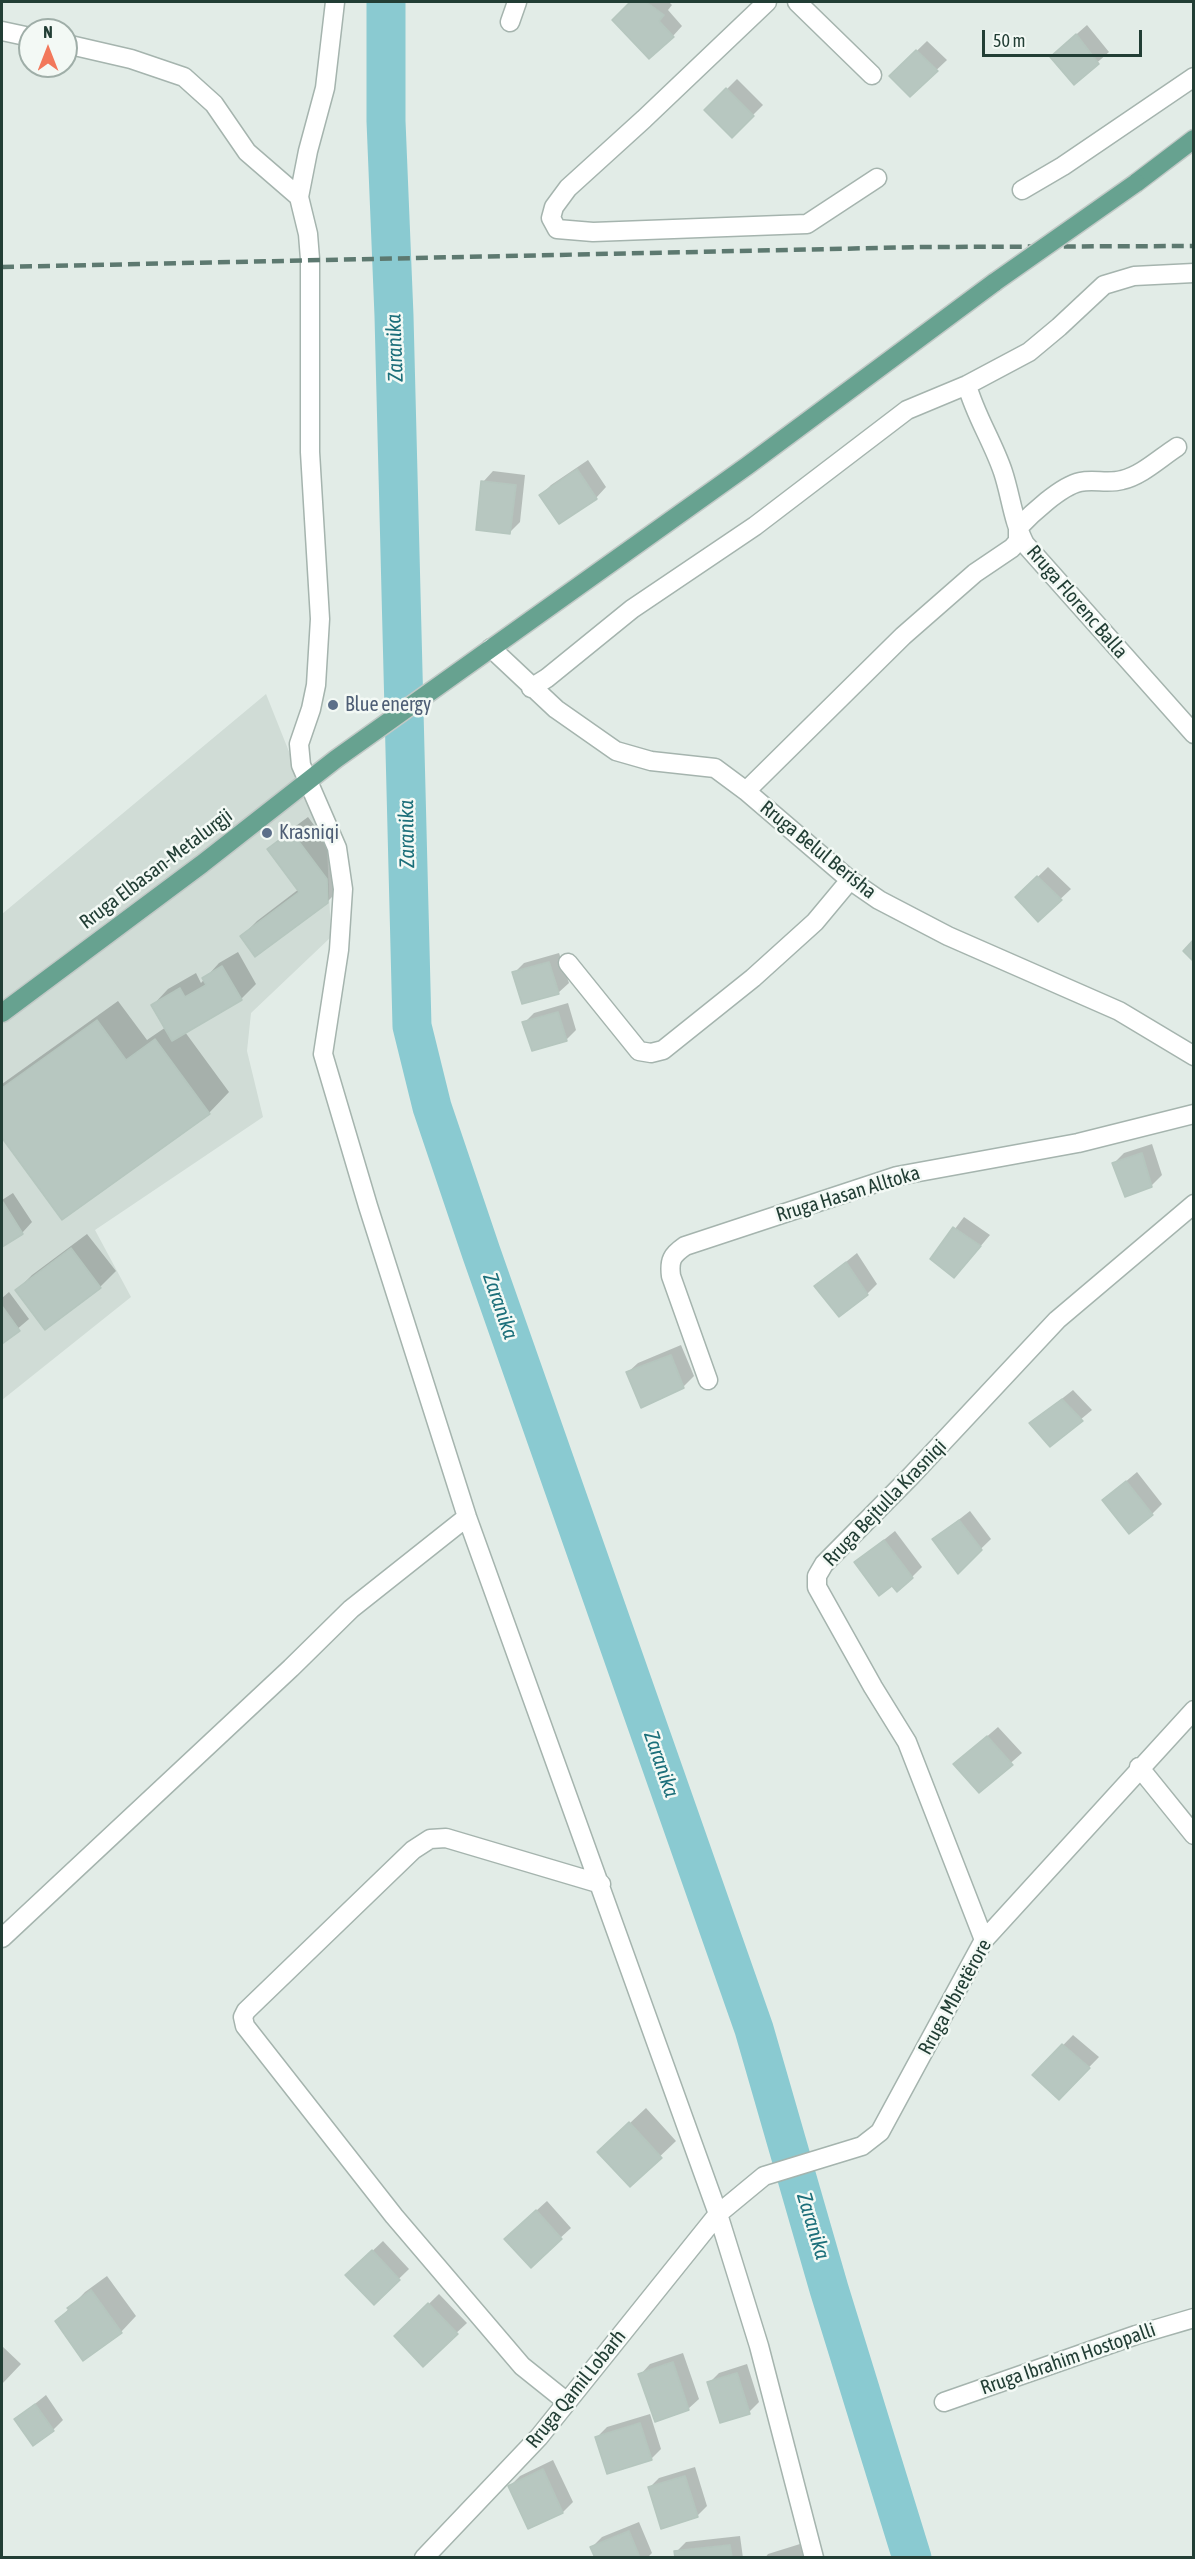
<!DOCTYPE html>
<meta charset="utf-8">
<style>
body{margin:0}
#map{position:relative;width:1195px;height:2559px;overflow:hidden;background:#e2ece7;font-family:"Asap Condensed",sans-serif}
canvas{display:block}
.frame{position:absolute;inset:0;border:3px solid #223e35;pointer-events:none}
.north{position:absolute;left:18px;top:18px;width:60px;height:60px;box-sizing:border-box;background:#f3f9f5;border:2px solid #9faea8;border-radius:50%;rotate:0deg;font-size:16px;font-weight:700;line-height:24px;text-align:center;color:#223e35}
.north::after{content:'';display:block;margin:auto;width:21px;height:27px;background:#f2785b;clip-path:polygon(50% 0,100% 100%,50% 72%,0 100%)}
.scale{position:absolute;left:982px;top:30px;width:160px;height:27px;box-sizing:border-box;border:3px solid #223e35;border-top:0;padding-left:8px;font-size:18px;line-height:21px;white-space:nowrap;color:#223e35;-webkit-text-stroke:4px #f3f9f5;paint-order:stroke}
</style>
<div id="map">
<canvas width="1195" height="2559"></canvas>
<div class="frame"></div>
<div class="north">N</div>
<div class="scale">50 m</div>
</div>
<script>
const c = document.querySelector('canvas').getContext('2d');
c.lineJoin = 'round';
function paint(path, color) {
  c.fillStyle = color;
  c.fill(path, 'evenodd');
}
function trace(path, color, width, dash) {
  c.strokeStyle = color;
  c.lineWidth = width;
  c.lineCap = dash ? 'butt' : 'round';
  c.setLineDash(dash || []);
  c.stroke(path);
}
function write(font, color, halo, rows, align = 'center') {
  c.font = font + ' "Asap Condensed",sans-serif';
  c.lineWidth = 5;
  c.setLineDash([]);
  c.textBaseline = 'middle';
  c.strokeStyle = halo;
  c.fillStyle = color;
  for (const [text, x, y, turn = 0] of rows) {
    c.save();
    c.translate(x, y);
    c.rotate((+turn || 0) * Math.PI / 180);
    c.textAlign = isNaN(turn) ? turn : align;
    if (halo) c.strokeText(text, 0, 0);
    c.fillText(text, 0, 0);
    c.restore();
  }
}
paint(new Path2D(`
 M266,694l61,153 4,90 -80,76 -4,38 16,66 -168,113 36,67 -129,103v-486z`), '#d0dcd6');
paint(new Path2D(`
 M632,2h37l3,3 -4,5 14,16 -9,10 -59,-16z
 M1087,25l22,27 -35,31 -12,-36z
 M927,41l20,19 -37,35 -19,-19z
 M737,79l26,26 -31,31 -26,-26z
 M588,460l18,27 -10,11 -36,24 -19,-27 10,-10z
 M493,471l32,4 -5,47 -10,10 -27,-50z
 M308,817l34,46 1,23 -16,16 -85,34 15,-15 42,-32 -30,-40 16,-15z
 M1048,867l23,22 -33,31 -21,-23z
 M238,952l18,32 -15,15 -56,33 44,60 -20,21 -147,105 -60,-83v-51l116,-83 29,39 19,-13 -13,-22 15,-16 28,-16 5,10 18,-20z
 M559,953l10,30 -11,10 -44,-20 10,-10z
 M568,1003l8,27 -10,10 -42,-17 10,-10z
 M1152,1144l10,31 -11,11 -37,-23 10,-10z
 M13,1193l19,29 -10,11 -20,13v-46z
 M964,1217l26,18 -26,31 -32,-7z
 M87,1234l29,37 -16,16 -55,40 -28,-37 15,-15z
 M857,1253l20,31 -10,10 -51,-8z
 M9,1292l20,27 -27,23v-44z
 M681,1345l13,31 -11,11 -42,19 -14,-33 11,-10z
 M1073,1390l19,20 -42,35 -19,-22z
 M1137,1472l25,32 -10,10 -48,-14z
 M970,1511l21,28 -33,32 -24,-32z
 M895,1531l27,36 -10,10 -20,7 -36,-22z
 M998,1727l24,26 -43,38 -24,-27z
 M1073,2035l26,22 -40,41 -25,-23z
 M646,2108l30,33 -46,44 -15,-48z
 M547,2201l24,27 -40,37 -15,-36z
 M383,2241l26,28 -35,34 -27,-28z
 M107,2276l29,40 -15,16 -64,-11 28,-29z
 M439,2294l28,29 -44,41 -27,-28z
 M2,2346l19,18 -19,20z
 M683,2353l16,46 -11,10 -48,-34 10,-11z
 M747,2364l12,38 -10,10 -40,-29 10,-10z
 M46,2395l17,25 -10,10 -37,-11z
 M650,2414l11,35 -10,10 -54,-22 10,-10z
 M553,2460l20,42 -10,10 -34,15 -19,-41 10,-10z
 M695,2467l12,39 -10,10 -48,-28 10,-10z
 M639,2522l13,31 -5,5h-51l-4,-11 10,-10z
 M740,2536l3,22h-66l-1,-6 10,-10z
 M800,2544l4,14h-39l3,-4z`), '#0003');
trace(new Path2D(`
 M386,2v119l8,195 18,710 20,81 49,145 273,777 75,260 83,269`), '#8acad1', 39);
const building = new Path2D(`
 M630,2h16l18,13 -5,6 15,16 -25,22 -37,-39z
 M1076,34l23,30 -25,21 -24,-28z
 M916,50l22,21 -28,26 -21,-21z
 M726,88l28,28 -22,22 -28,-28z
 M577,469l20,30 -38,25 -20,-29z
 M481,481l35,4 -6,49 -34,-4z
 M291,831l36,48 1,24 -73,54 -15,-21 59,-44 -32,-43z
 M1037,876l25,24 -24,22 -23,-25z
 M1194,939v23l-11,-11z
 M549,962l10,32 -37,10 -10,-32z
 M222,966l20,34 -70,41 -21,-36 29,-17 5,9 21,-12 -4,-7z
 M558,1012l9,29 -35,10 -10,-29z
 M97,1020l29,40 29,-21 55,75 -148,106 -60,-82v-50z
 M1142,1153l10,34 -27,10 -13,-34z
 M3,1202l20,32 -21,13v-44z
 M953,1227l28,19 -27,32 -24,-19z
 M71,1248l30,40 -56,42 -30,-40z
 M846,1262l22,33 -29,22 -25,-31z
 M2,1306l18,25 -18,13z
 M671,1355l13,33 -43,20 -15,-36z
 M1062,1399l21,22 -33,26 -21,-24z
 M1126,1481l27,34 -24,19 -27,-34z
 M959,1520l23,30 -24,24 -26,-35z
 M884,1540l29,38 -16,14 -5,-6 -13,10 -25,-34z
 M987,1736l26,29 -34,28 -26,-29z
 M1062,2044l28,24 -31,32 -27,-25z
 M629,2122l33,36 -32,29 -33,-35z
 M536,2210l26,29 -31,29 -27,-29z
 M372,2250l28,30 -26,25 -29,-30z
 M91,2290l31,43 -39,28 -28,-40 14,-11 -2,-2z
 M428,2303l30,31 -35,33 -29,-31z
 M673,2362l16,48 -34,12 -17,-48z
 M737,2373l13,41 -30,9 -13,-41z
 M35,2404l19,27 -21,15 -19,-27z
 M640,2423l12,37 -45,14 -12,-37z
 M543,2469l20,44 -35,16 -20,-43z
 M685,2476l13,41 -37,12 -13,-42z
 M629,2531l11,27h-45l-5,-11z
 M730,2545l2,13h-57l-1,-7z`);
paint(building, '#b7c7c0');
trace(building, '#b5c6be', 1.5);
const minor = new Path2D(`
 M335,2l-10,86 -17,63 -9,46 9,37 2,25v193l10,167 -4,66 -5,24 -12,35 2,21 36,83 6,41 -4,61 -16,104 45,152 99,311 251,697 41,132 55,212
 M767,2l-123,117 -76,69 -14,19 -3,11 6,11 36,3 214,-8 70,-46
 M797,2l75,73
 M510,22l7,-20
 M2,31l28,6
 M66,44l65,15 53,18 30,27 33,48 52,45
 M1022,190l41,-24 131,-89
 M967,385c8,30 26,57 36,87 8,24 10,50 22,72l169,190
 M491,648l65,61 60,42 35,10 64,7 31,23 104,89 29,20 69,36 171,75 75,45
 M531,688l16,-10 85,-69 123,-83 152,-116 60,-25 62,-33 30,-25 45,-42 30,-9 60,-3
 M746,791l157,-155 72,-63 37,-25 6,-7v-13c13,-14 43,-42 62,-46 14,-3 28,2 42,-2 19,-4 38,-22 55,-33
 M568,963l71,88 12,2 12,-3 90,-72 62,-56 35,-42
 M708,1380l-37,-104c-2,-16 1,-21 14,-30l212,-70 181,-33 116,-29
 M1139,1767l55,68
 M2,1938l289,-270 60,-59 116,-92
 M984,1940l-77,-198 -34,-55 -56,-100v-11l7,-12 87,-88 146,-156 137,-116
 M567,2402l-45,-36 -128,-150 -149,-190 -2,-9 3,-6 167,-161 17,-11 16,-1 155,46
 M944,2402l192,-67 58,-17
 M424,2558l115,-121 179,-223 46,-38 98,-30 18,-14 104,-192 210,-230`);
const major = new Path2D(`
 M1136,183l58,-44
 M2,1013l200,-149 134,-105 411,-293 248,-184`);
trace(minor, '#a5b4ae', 21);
trace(major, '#c1c9c6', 21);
trace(minor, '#fff', 18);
trace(major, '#67a290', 18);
trace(new Path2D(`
 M2,267l921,-20 271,-1`), '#5d7970', 4.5, [12, 6]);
const majorBridge = new Path2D(`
 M995,282l141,-99`);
trace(majorBridge, '#c1c9c6', 21, []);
trace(majorBridge, '#67a290', 18);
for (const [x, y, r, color] of [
 [333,705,6,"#5c6f8a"],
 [267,833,6,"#5c6f8a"]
]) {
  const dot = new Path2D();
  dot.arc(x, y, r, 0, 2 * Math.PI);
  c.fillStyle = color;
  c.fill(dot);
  trace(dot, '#f3f9f5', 2);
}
write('20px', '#223e35', '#f3f9f5', [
 ["Rruga Florenc Balla",1077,602,49],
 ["Rruga Belul Berisha",818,850,39],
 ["Rruga Elbasan-Metalurgji",156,869,-37],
 ["Rruga Hasan Alltoka",848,1194,-17],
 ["Rruga Bejtulla Krasniqi",885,1503,-46],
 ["Rruga Mbretërore",955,1997,-61],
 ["Rruga Ibrahim Hostopalli",1068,2359,-19],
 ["Rruga Qamil Lobarh",576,2389,-51]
]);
write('20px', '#4e5e75', '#f3f9f5', [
 ["Blue energy",345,705],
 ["Krasniqi",279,833]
], 'left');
write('italic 21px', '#1c6f7a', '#f3f9f5', [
 ["Zaranika",395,348,-92],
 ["Zaranika",407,834,-91],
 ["Zaranika",500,1306,71],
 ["Zaranika",661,1764,71],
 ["Zaranika",813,2226,73]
]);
</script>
